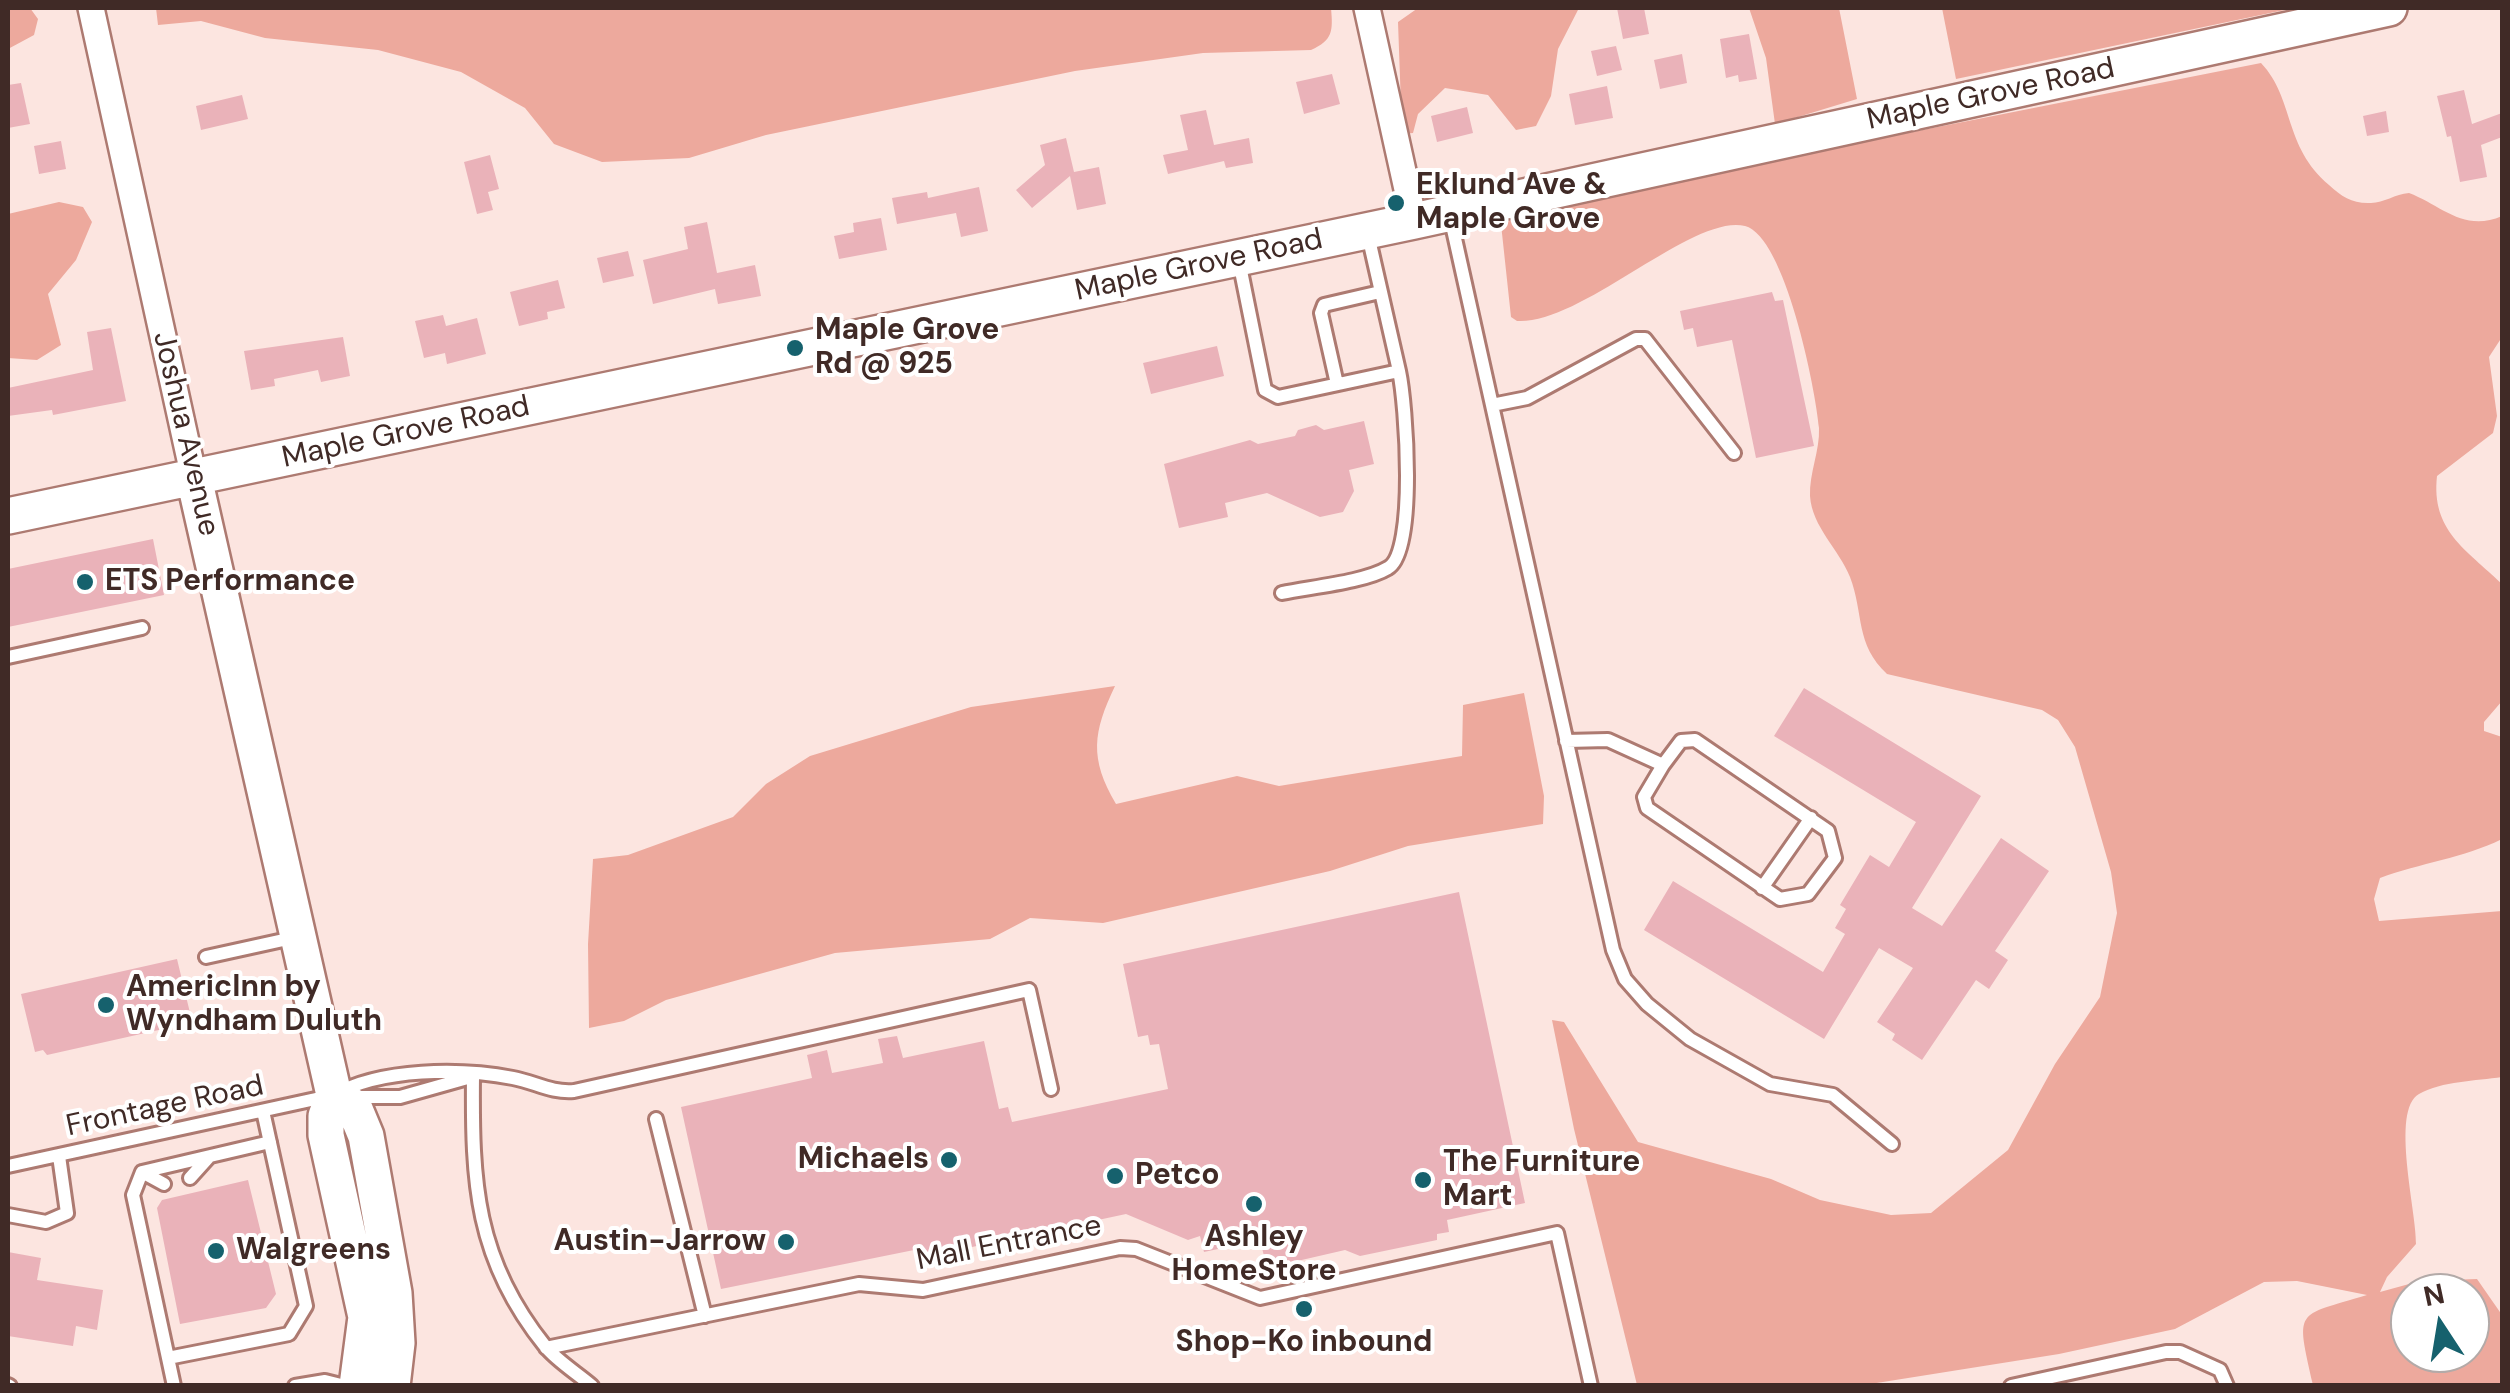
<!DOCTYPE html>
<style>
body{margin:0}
#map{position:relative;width:2510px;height:1393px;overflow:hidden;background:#fce5e0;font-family:"DM Sans",sans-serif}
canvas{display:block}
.frame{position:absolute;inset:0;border:10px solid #402a26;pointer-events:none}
.north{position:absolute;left:2390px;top:1273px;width:100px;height:100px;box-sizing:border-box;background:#fff;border:2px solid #b3aaa8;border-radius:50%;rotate:348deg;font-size:28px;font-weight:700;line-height:40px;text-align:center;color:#402a26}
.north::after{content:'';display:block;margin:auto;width:35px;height:45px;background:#16616d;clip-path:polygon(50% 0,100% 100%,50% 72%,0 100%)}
</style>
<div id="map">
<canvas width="2510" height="1393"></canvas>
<div class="frame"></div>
<div class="north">N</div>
</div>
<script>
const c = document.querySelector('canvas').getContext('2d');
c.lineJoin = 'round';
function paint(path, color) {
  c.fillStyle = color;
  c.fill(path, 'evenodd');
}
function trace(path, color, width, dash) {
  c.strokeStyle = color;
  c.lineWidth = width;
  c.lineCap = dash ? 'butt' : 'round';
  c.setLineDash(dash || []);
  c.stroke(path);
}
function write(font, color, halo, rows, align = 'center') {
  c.font = font + ' "DM Sans",sans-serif';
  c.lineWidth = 8;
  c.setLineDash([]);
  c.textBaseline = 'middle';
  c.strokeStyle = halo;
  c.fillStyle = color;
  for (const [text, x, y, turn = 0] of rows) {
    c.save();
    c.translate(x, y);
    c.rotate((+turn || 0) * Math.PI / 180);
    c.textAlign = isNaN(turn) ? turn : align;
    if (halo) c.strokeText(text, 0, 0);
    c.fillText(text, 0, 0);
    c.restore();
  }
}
paint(new Path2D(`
 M8,8h22l8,11 -4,16 -26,14z
 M156,8h1175c2,23 2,32 -20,42l-108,3 -128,18 -309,64 -77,23 -87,4 -48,-18 -29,-36 -64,-36 -83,-22 -113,-12 -64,-17 -43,4z
 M1418,8h161l-21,41 -7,47 -15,30 -20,4 -28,-35 -43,-7 -27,26 -5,19 -11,1 -4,-112z
 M1749,8h90l18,91 -82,25 -9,-66z
 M1942,8h352l-338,71z
 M2261,63c34,36 22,83 68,122 13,12 24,19 42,18 13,0 24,-9 38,-10 32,12 55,40 93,23v121l-13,20 8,59 -4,17 -56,43c-6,55 29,73 65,108v117l-18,21v9l18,6v102c-38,19 -82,24 -122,39l-6,21 5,22 123,-10v166c-26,4 -60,4 -83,17 -29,16 -2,119 -3,150l-29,33 -7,15 40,-11 57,-2 25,36v70h-189c-17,-77 -19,-68 54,-90l-70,-14 -33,1 -89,47 -116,25 -195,31h-227l-63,-256 -22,-109 12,2 74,120 133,37 49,21 71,15 40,-2 77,-63 47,-86 45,-67 17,-84 -6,-41 -36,-125 -17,-27 -16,-10 -155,-36c-32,-30 -23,-60 -37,-97 -11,-28 -38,-50 -40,-81 -1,-23 10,-45 9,-68 -3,-38 -34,-192 -74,-202 -52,-13 -164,99 -228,95l-6,-4 -10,-93 7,-12zM2410,1293h60v60h-60z
 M59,202l24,5 9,15 -16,38 -28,34 13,51 -24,15 -29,-2v-144z
 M1115,686c-22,46 -26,72 1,118l121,-28 42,10 183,-30 1,-51 61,-12 20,103 -1,28 -135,22 -78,25 -227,52 -73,-5 -40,21 -155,14 -169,47 -42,21 -35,7 -1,-84 5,-85 35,-4 105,-38 33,-33 44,-28 161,-49z`), '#eda99d');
paint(new Path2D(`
 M1617,8h27l5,26 -26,5z
 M1749,34l8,45 -18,3 -1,-7 -12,3 -6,-39z
 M1616,46l6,24 -25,6 -6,-25z
 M1682,54l5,29 -27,6 -6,-29z
 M1332,74l8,30 -36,10 -8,-32z
 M21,83l9,41 -22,4v-43z
 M1607,86l6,32 -38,7 -6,-31z
 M2464,90l8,34 30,-11v24l-21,8 6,32 -27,5 -9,-46 -4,1 -10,-41z
 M242,95l6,24 -47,11 -5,-24z
 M1467,107l6,26 -36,9 -6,-26z
 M1206,110l8,35 35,-7 4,25 -27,5 -2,-7 -56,13 -5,-19 25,-5 -8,-35z
 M2386,111l3,21 -22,4 -4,-20z
 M1066,138l8,34 25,-5 7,37 -29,6 -7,-34 -38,32 -16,-18 29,-25 -5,-20z
 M61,141l5,28 -27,5 -5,-28z
 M490,155l9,34 -11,3 5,18 -16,4 -13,-52z
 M979,187l9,44 -27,6 -5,-24 -59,11 -5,-26 35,-6 1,6z
 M881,218l6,32 -48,9 -5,-23 20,-4 -1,-9z
 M707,222l10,51 38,-8 6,31 -43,8 -3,-15 -62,15 -10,-44 45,-11 -4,-22z
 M628,251l6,25 -31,7 -6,-25z
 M558,280l7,28 -18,4 1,7 -29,7 -9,-34z
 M1772,292l3,9 8,-1 31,146 -58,12 -24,-118 -35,7 -4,-19 -9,2 -4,-19z
 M443,315l3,11 31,-8 9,36 -39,10 -2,-11 -21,5 -9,-37z
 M111,328l15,73 -73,14 -1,-5 -44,6v-28l85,-18 -6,-38z
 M343,337l7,39 -29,6 -3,-12 -44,9 1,7 -24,4 -7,-39z
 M1217,346l7,30 -73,18 -8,-31z
 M1364,421l10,43 -25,6 5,21 -11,21 -23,5 -53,-24 -42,10 3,14 -49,11 -15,-64 86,-24 8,4 37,-8 3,-6 18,-5 8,5z
 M153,539l11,56 -156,32v-58z
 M1804,688l177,108 -69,112 30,18 59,-88 48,33 -54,80 13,9 -19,29 -13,-9 -54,80 -30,-20 3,-6 -18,-12 36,-54 -34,-20 -55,91 -180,-109 29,-49 150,91 22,-38 -10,-6 11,-19 -6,-4 30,-50 19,12 27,-45 -142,-86z
 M1459,892l66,311 -78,17 2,12 -12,2v6l-77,16 -15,-6 -78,18 -7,-28 -56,12 -4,-16 -12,4 -62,-26 -210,45 -2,-9 -193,39 -40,-182 131,-29 -5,-23 20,-5 5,23 51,-10 -5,-24 19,-3 6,22 81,-17 15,68 9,-2 4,15 156,-33 -9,-45 -9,1 -2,-10 -10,2 -15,-73z
 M177,959l14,58 -10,1v7l-134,30 -4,-5 -8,2 -14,-58z
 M248,1180l28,114 -10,14 -86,16 -23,-116 5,-8z
 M8,1252l33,6 -4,22 66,10 -6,40 -21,-4 -3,20 -65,-10z`), '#eab2b9');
const lane = new Path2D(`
 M1450,216l163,734 12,29 22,25 43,35 80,45 63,11 59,49
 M1239,261l26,129 13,7 121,-26 -31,-136
 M1337,384l-16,-71 3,-8 56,-13
 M1492,405l35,-7 109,-59h9l89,114
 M1282,593c28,-6 83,-11 106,-25 29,-16 18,-165 11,-197
 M8,657l134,-29
 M1566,741l42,-1 55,25 -19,32 3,11 133,91 28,-5 27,-36 -7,-27 -133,-91 -14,1 -18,24
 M1762,888l49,-70
 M206,957l91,-20
 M473,1076c-1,106 2,183 72,270 12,15 32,27 47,40
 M354,1097h46l71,-20
 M656,1119l49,197
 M8,1166l326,-71c47,-27 127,-27 179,-17 22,4 38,15 61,13l455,-101 22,99
 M142,1172l22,12
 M190,1178l18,-20
 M8,1215l38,7 21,-9 -8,-57
 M546,1348l313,-64 64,6 197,-42 16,1 124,49 297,-65 34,153
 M168,1358l-35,-163 9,-23 128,-30
 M8,1385l2,1
 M174,1386l-6,-28 121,-24 17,-28 -43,-195
 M295,1386l30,-5 20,5
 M2011,1386l155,-34h14l40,18 7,16`);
const street = new Path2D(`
 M91,8l103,470
 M1367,8l47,213`);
const secondary = new Path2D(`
 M194,478l140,617 -8,21v19l40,182 -9,69
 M8,516l1406,-295 975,-213
 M334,1095l20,12 12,29 28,157 3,50 -5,43`);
trace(lane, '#ad7a71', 18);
trace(street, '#ad7a71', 30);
trace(secondary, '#ad7a71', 40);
trace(lane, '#fff', 12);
trace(street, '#fff', 25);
trace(secondary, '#fff', 35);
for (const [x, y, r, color] of [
 [1396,203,10,"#16616d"],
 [795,348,10,"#16616d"],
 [85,582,10,"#16616d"],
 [106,1005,10,"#16616d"],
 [949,1160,10,"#16616d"],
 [1115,1176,10,"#16616d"],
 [1423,1180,10,"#16616d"],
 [1254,1204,10,"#16616d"],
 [786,1242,10,"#16616d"],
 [216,1251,10,"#16616d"],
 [1304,1309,10,"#16616d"]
]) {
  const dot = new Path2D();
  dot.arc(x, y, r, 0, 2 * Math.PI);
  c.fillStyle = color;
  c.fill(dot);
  trace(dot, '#fff', 4);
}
write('30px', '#402a26', '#fff', [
 ["Maple Grove Road",1991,95,-12],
 ["Maple Grove Road",1199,266,-12],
 ["Maple Grove Road",406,433,-12],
 ["Joshua Avenue",185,434,77],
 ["Frontage Road",165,1107,-12],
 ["Mall Entrance",1009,1244,-11]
]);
write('bold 30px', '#402a26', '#fff', [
 ["Eklund Ave &",1416,186],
 ["Maple Grove",1416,220],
 ["Maple Grove",815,331],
 ["Rd @ 925",815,365],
 ["ETS Performance",105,582],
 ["AmericInn by",126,988],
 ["Wyndham Duluth",126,1022],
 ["Michaels",929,1160,"right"],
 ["The Furniture",1443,1163],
 ["Mart",1443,1197],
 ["Petco",1135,1176],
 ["Ashley",1254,1238,"center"],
 ["HomeStore",1254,1272,"center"],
 ["Austin-Jarrow",766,1242,"right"],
 ["Walgreens",236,1251],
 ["Shop-Ko inbound",1304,1343,"center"]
], 'left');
</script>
